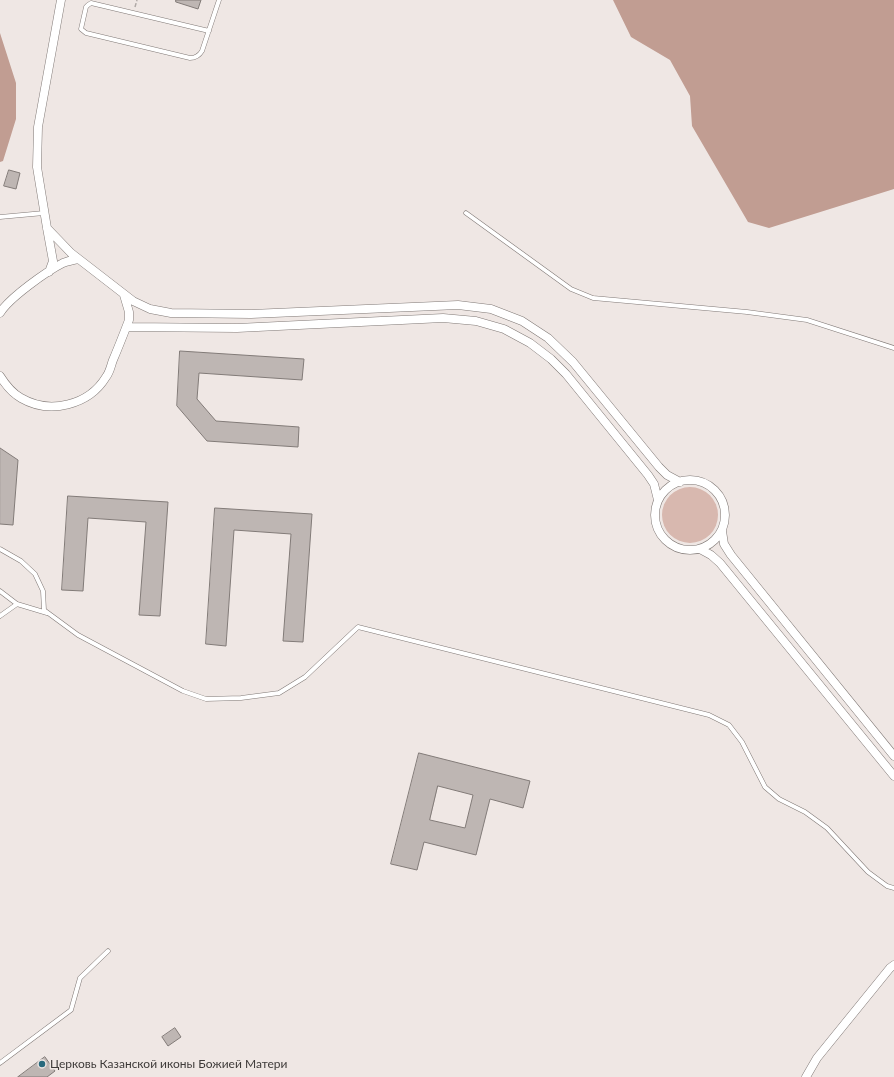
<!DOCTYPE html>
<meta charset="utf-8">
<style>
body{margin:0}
canvas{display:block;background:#efe7e4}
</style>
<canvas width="894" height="1077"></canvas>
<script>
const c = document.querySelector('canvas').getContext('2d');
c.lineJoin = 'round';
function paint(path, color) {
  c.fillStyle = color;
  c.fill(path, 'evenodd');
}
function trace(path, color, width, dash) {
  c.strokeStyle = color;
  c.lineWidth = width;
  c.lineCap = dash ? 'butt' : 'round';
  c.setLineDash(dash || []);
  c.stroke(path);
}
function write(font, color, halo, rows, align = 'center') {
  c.font = font + ' Lato,sans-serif';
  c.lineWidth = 3;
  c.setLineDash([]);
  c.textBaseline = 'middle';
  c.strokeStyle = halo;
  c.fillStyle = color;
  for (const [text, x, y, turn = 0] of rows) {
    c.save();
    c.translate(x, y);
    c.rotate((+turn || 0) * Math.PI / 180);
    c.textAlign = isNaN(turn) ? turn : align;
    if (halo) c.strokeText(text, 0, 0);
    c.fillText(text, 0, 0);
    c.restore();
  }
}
paint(new Path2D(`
 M662 515a28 28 0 1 1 56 0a28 28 0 1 1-56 0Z`), '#d8b8af');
paint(new Path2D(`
 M613,0h281v189l-125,39 -21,-6 -56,-96 -2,-30 -20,-36 -39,-23z
 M0,33l16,50v36l-13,42 -3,1z`), '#c19d92');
const building = new Path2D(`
 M176,0h25l-3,9 -22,-7z
 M9,170l11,3 -4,16 -12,-3z
 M180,351l124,8 -2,21 -103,-7 -2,26 19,22 83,6 -1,20 -91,-6 -30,-35z
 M0,448l18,12 -5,65 -13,-1z
 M68,496l100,6 -8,114 -21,-1 7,-93 -58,-4 -5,73 -21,-1z
 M215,508l97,6 -9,128 -20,-1 8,-107 -57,-4 -8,116 -20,-2z
 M419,753l111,28 -7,27 -33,-9 -14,56 -52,-13 -7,28 -26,-6zM438,786l35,9 -8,33 -35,-8z
 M175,1028l6,9 -13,9 -6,-9z
 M45,1057l10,14 -8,6h-29z`);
paint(building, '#beb6b3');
trace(building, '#827b78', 1);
const lane = new Path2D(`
 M209,31l-118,-28 -3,2 -2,2 -5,22 5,4 104,25c6,0 9,-2 12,-7l17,-51
 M466,213l105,76 22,9 154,14 60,8 87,28
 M0,217l44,-4
 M0,549l21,12 14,13 8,17 1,19 34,25 105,56 23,8 35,-1 38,-5 26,-16 53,-50 351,88 20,10 13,17 23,45 14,12 26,13 22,16 41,44 19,14 7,2
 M0,591l17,13 -17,12
 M17,604l30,9
 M0,1063l71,-53 9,-32 28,-27`);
const street = new Path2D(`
 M47,228l24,25 62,48 17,8 21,4 80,1 207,-9 33,4 31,12 26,17 25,24 86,105 8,8 13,7
 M49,272l4,-11 -6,-33 -10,-61 1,-40 23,-127
 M0,313c9,-15 47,-42 63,-50 5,-2 10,-3 15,-4
 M127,327l110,1 206,-10 33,3 28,8 26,14 21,16 15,15 82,101 6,9 4,16
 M0,376c5,8 12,17 21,22 29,17 68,7 85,-21 4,-5 5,-12 7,-17 6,-14 11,-27 16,-40v-8l-5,-17
 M655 515a35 35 0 1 1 70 0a35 35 0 1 1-70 0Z
 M722,531l2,13 7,11 163,201
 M700,549l11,6 9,8 174,213
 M806,1077l11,-19 73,-90 4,-3`);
trace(lane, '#807976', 5);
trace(street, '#807976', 9);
trace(new Path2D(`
 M135,7l2,-7`), '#afa9a6', 1.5, [4, 2]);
trace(lane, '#fff', 4);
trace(street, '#fff', 8);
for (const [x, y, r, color] of [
 [42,1064,4,"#286a7d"]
]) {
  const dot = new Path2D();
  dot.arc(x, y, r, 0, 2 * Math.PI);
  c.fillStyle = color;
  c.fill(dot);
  trace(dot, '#efe7e4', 1.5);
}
write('12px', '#3e3a39', '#efe7e4', [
 ["Церковь Казанской иконы Божией Матери",50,1064]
], 'left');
</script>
